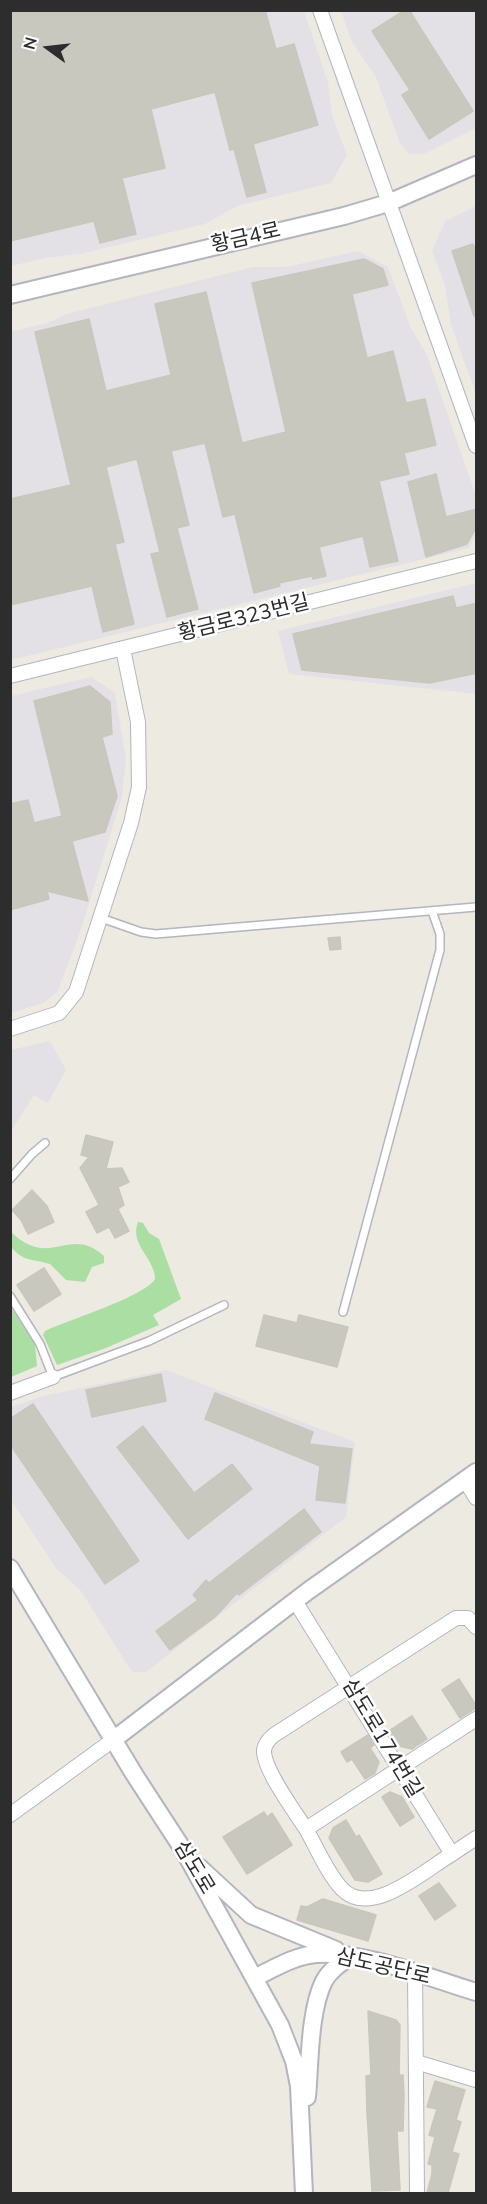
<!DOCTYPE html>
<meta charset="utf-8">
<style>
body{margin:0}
#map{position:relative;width:487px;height:2204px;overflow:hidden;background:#edeae1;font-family:"Nunito Sans",sans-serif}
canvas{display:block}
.frame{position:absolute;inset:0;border:12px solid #2d2d2d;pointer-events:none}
.north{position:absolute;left:18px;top:18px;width:60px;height:60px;-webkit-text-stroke:4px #fff;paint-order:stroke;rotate:285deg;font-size:16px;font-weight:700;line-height:24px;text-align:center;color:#2d2d2d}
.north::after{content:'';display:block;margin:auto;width:21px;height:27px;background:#2d2d2d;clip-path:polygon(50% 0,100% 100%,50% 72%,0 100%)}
</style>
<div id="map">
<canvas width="487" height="2204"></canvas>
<div class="frame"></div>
<div class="north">N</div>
</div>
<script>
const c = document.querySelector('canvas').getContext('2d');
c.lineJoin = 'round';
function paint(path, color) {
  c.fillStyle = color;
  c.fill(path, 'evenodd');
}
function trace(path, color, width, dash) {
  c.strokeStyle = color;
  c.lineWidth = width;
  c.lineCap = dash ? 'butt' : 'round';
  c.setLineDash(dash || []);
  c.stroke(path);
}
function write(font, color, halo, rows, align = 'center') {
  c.font = font + ' "Nunito Sans","Noto Sans KR",sans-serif';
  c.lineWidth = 5;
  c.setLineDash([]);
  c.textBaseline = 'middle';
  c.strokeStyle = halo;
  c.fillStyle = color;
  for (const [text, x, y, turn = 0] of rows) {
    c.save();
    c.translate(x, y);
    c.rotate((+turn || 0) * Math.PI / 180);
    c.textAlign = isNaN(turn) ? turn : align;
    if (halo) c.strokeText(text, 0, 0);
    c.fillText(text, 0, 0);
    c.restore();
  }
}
paint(new Path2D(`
 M10,11h294l24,71 4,33 15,40 -16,28 -94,23 -32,18 -125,30 -34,4 -35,8z
 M341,11h135v117l-52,26h-15l-10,-13 -23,-64 -24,-35z
 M476,206v188l-25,-69 -6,-40 -13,-34 13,-30z
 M358,251l30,16 23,61 16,27 49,141v38l-7,14 -458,112 -1,-328 37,-9 19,-9 187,-47h33z
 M476,583v111l-187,-20 -11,-43z
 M91,677l24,16 11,66 -4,38 -42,135 -22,59 -14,12 -33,10v-317z
 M50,1041l16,29 -18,33 -14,-8 -23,36v-81z
 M166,1370l189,72 -9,75 -200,155h-14l-51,-81 -25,-23 -45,-68 -1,-93 33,-11z`), '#e4e1e6');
paint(new Path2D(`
 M138,1222l5,1 6,10 10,6 22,60 -28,16 6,10 -53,23 -49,17 -14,-30 2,-4c23,-11 99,-34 110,-52 0,-21 -26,-34 -17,-57z
 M10,1231c41,40 58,-7 94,25v7l-12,4 -7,15 -19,-2 -16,-16c-16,-5 -27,-2 -39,-17z
 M10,1306l25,39 2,21 -26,11z`), '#abdea3');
const building = new Path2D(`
 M10,10h255l11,39 18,-5 24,81 -65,19 13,48 -19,5 -13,-48 -4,1 -15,-58 -64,17 14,59 -43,10 14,56 -36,9 -6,-22 -84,20z
 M405,10h4l64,101 -44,28 -27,-44 8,-5 -38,-59z
 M473,244l4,10v62h-3l-22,-65z
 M364,259l19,10 5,16 -36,9 15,64 26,-7 13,52 19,-4 11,46 -32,8 5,21 -30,7 19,80 -28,6 -7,-31 -44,11 7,29 -13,3 -1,-3 -33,7 1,3 -26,7 -19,-79 -12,3 -18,-74 -34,8 18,74 -12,3 21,81 -31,8 -16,-63 9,-2 -23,-93 -31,8 18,75 -9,2 19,80 -31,8 -11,-46 -82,19v-106l61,-14 -36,-153 54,-13 17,72 65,-16 -16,-71 51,-12 36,151 44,-11 -34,-149z
 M436,474l10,43 31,-8v17l-10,18 -41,13 -18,-75z
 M453,596l3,12 21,-5v70l-47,10 -128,-13 -9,-36z
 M90,686l20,16 2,32 -10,3 15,59 -12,36 -33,9 16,60 -41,-10 2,8 -39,11v-106l18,-4 6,23 28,-7 -28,-115z
 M340,937l1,12 -11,1 -2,-12z
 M86,1135l27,7 -7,27 16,-1 7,14 -11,5 6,18 -6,4 11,22 -14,7 -6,-11 -12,6 -11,-21 13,-7 -19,-37 9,-11 -8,-2z
 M32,1190l15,16 7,16 -26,12 -7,-14 -9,-10z
 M44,1268l17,26 -27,17 -17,-26z
 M264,1315l33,8 2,-8 49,12 -11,40 -81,-21z
 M161,1374l5,27 -74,16 -6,-27z
 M215,1393l98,39 -4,12 43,5 -7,54 -29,-3 4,-34 -115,-47z
 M33,1404l106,157 -34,23 -95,-140v-25z
 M143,1426l51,67 38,-29 20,25 -64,50 -71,-92z
 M304,1509l17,23 -82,63 -2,-2 -22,24 -45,33 -14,-19 42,-31 -5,-5 13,-15 3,3z
 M459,1679l18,28 -17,11 -18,-28z
 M412,1716l15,23 -15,10 -13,-3 -10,-15z
 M368,1735l6,10 -4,3 9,14 -4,11 -10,6 -13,-20 -5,3 -6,-10z
 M390,1792l12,5 12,20 -14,9 -18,-29z
 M264,1812l3,5 5,-4 20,32 -45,29 -24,-37z
 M346,1820l10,17 3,-2 23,39 -14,8 -13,-2 -26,-42 4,-10z
 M439,1883l17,23 -21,14 -16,-24z
 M323,1899l53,16 -8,26 -71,-21 4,-14 6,1z
 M368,2011l28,9 4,5 -1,50h4l1,21 -1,35h-6l3,59 -28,1 -5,-78 -1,-37 5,-1z
 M435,2081l30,9 -9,30 5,2 -9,30 7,2 -11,39h-21l5,-19v-9l-4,-1 7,-27 -6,-2 8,-26 -10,-2z`);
paint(building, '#c9c8bf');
trace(building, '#c9c7bb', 1.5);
const service = new Path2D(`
 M101,918l40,14 15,2 320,-27
 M10,1179l22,-25 13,-11
 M10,1296l30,48 13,33 96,-36 75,-36
 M343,1312l97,-362v-16l-8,-23`);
const minor = new Path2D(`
 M320,10l156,436
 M10,676l466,-115
 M10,1029l49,-16 17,-21 55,-169 8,-36 -1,-65 -15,-73
 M10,1393l43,-16
 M465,1480l11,18
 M295,1601l157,253 24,-16
 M476,1627l-8,-9h-12l-182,117c-5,4 -9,8 -10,15 -1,19 31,62 42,79l170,-110
 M10,1815l103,-75
 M306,1829c11,19 21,44 36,60 29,30 83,-19 110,-35
 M415,1973l2,221
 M416,2062l60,18`);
const tertiary = new Path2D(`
 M10,295l334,-79 44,-13 88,-38
 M10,1568l124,206 50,77 96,174 14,36 5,25 5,108
 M113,1740l195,-149 168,-119
 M199,1867l52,48 85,35
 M256,1977c19,-9 38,-21 60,-23 50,-3 113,24 160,38
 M307,2097c3,-33 2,-86 17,-116 6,-11 17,-18 27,-25`);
trace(service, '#b5b4bf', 10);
trace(minor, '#b5b4bf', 16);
trace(tertiary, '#b5b4bf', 20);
trace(service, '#fff', 7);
trace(minor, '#fff', 14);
trace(tertiary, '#fff', 16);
write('21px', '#2d2d2d', '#fff', [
 ["황금4로",246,239,-13],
 ["황금로323번길",244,619,-14],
 ["삼도로174번길",381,1739,59],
 ["삼도로",193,1868,59],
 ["삼도공단로",383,1968,13]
]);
</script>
